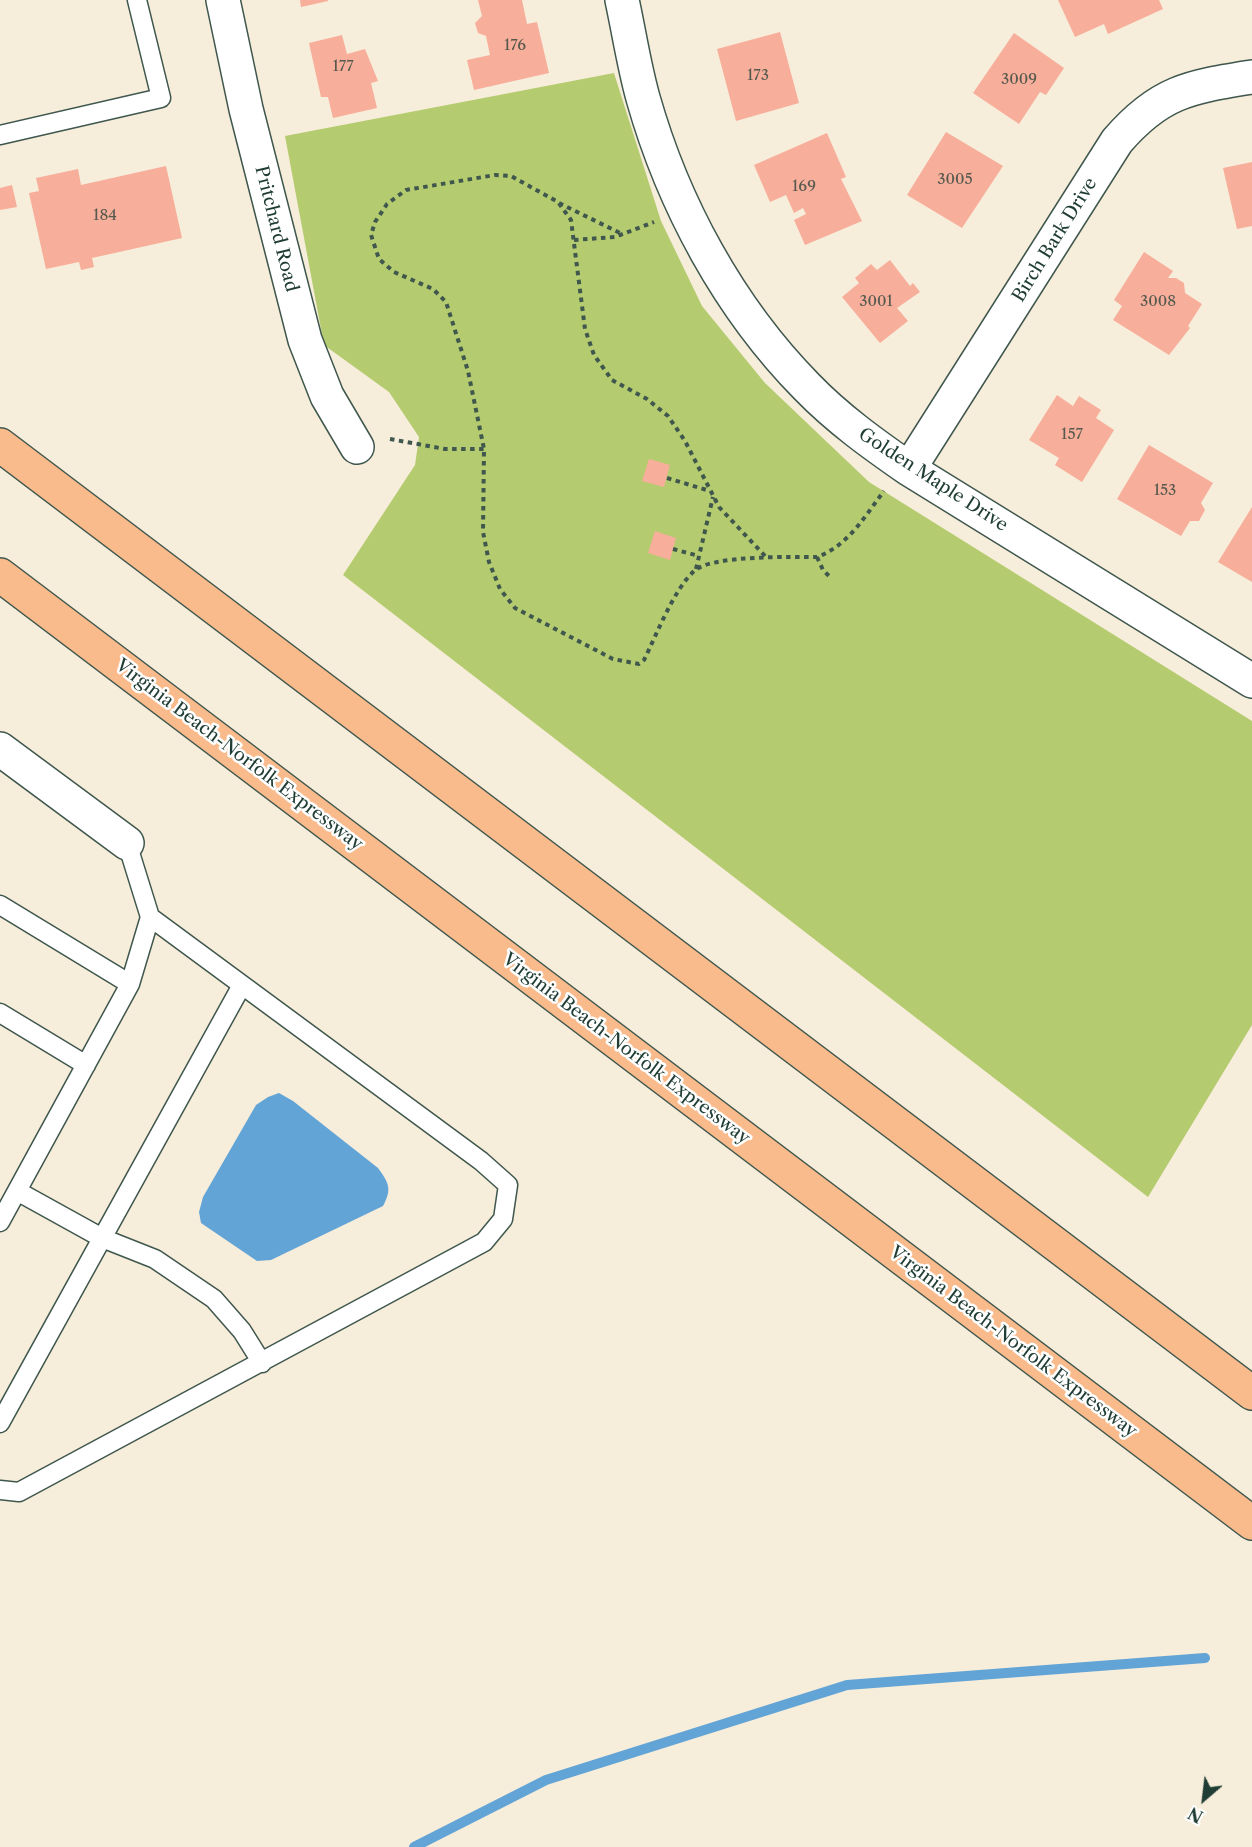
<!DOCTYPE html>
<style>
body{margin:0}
#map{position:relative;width:1252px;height:1847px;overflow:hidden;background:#f7eddb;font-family:"Libre Caslon Text",serif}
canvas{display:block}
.north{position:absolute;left:1174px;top:1769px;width:60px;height:60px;-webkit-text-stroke:4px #fff;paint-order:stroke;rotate:208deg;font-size:16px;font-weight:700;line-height:24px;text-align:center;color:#1f3d34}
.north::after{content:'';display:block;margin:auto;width:21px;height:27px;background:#1f3d34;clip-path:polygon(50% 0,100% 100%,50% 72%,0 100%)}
</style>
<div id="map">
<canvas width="1252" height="1847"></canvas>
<div class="north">N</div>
</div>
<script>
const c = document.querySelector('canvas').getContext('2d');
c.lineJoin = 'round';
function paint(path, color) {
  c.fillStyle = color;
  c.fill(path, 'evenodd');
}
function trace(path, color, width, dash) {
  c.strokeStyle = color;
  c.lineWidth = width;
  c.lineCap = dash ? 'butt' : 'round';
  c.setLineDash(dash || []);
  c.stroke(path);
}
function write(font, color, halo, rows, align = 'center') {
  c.font = font + ' "Libre Caslon Text",serif';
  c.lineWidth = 5;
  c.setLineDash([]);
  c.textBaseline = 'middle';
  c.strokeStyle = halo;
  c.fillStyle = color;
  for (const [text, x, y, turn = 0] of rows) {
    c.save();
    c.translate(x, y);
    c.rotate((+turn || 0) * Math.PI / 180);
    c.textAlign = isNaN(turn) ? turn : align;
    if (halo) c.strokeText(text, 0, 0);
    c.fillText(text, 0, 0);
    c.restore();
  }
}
paint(new Path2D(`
 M614,73l47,148 41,85 63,77 104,99 383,239v304l-104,172 -805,-622 72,-110 4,-28 -30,-45 -65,-47 -39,-209z`), '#b5cb6f');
paint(new Path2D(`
 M279,1093l14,8 85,67c11,15 14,21 5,38l-112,54 -14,1 -56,-38 -2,-11 4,-15 53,-92 12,-8z`), '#62a4d6');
trace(new Path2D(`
 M414,1847l132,-67 301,-95 358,-27`), '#62a4d6', 10);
paint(new Path2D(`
 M300,0h28v1l-27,6z
 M478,0h44l5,24 10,-2 12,51 -75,17 -7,-30 23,-5 -4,-19 -8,-3 -3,-10 7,-7z
 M1058,0h101l4,9 -55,25 -4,-10 -29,13z
 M780,32l19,71 -63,18 -19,-72z
 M1014,33l50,35 -18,27 -6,-3 -21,32 -46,-31z
 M342,35l5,19 18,-5 13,32 -7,2 6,25 -44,10 -5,-21h-7l-12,-54z
 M946,132l57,34 -41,62 -55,-33z
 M827,133l19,44 -5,2 21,42 -57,24 -11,-25 12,-6 -3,-6 -9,5 -8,-18 -16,7 -16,-37z
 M1252,162v64l-15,3 -14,-61z
 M166,166l16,72 -90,20 2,9 -13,3 -2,-8 -33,7 -17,-76 10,-2 -3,-13 42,-9 3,16z
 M12,185l5,22 -17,3v-22z
 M1144,252l29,19 -5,7h8l8,5 1,10 17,11 -14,22 2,2 -21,27 -56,-35 9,-14 -8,-6z
 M890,260l20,26 3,-3 7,9 -23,16 11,13 -28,22 -38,-46 17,-14 -4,-5 16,-14 6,6z
 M1057,395l16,11 6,-10 22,14 -5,8 18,12 -32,52 -27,-17 4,-7 -30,-18z
 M1149,445l64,38 -12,20 4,7 -6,11h-9l-9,15 -64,-37z
 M649,459l21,6 -6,22 -22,-6z
 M1252,507v75l-34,-20z
 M655,531l21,7 -6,22 -22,-7z`), '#f7ae9a');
const service = new Path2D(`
 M0,135l161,-37 -24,-98
 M0,905l130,79
 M0,1013l86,52
 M17,1191l85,47 53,21 59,40 28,32 20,32
 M0,1222l130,-238 20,-67 -23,-74
 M0,1423l242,-438
 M0,1490l19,2 465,-250 19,-23 5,-34 -27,-24 -331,-244`);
const minor = new Path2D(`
 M223,0l23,109 59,231 22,56 30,51
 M622,0c7,32 12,66 21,98 30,106 86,210 164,289 31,32 66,57 102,82l343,212
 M909,469l208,-328c43,-50 73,-54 135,-64
 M0,749l127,94`);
const motorway = new Path2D(`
 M0,445l1252,948
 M0,575l1252,948`);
trace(service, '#3f574d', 21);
trace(minor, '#3f574d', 36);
trace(motorway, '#3f574d', 36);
trace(new Path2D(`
 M559,203l63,31
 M574,240l41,-3 39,-15
 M390,439l55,10h39
 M667,478l43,13
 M673,549l26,7
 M765,556l-46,-49 -34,-66 -17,-25 -21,-17 -35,-19 -18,-25 -9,-26 -14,-109 -13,-18 -47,-26 -16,-1 -89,15 -19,14 -12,18 -4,13 8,24 15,13 39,17 13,13 22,69 16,78 -1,83 6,30 11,27 15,19 98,51 26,5 5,-4c13,-26 29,-69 50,-89 17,-16 98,-14 123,-14 31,-11 48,-41 67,-66
 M817,557l6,13 9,9
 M696,569l17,-72`), '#3f574d', 4, [4.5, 4.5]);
trace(service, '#fff', 18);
trace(minor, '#fff', 33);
trace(motorway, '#fabb8c', 33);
write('15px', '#55594e', null, [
 ["176",515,46],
 ["177",343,67],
 ["173",758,76],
 ["3009",1019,80],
 ["3005",955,180],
 ["169",804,187],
 ["184",105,216],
 ["3001",876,302],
 ["3008",1158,302],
 ["157",1072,435],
 ["153",1165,491]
]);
write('18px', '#1f3d34', '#fff', [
 ["Pritchard Road",276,229,76],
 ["Birch Bark Drive",1055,240,-58],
 ["Golden Maple Drive",933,480,33],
 ["Virginia Beach-Norfolk Expressway",239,755,37],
 ["Virginia Beach-Norfolk Expressway",626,1049,37],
 ["Virginia Beach-Norfolk Expressway",1013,1342,37]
]);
</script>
